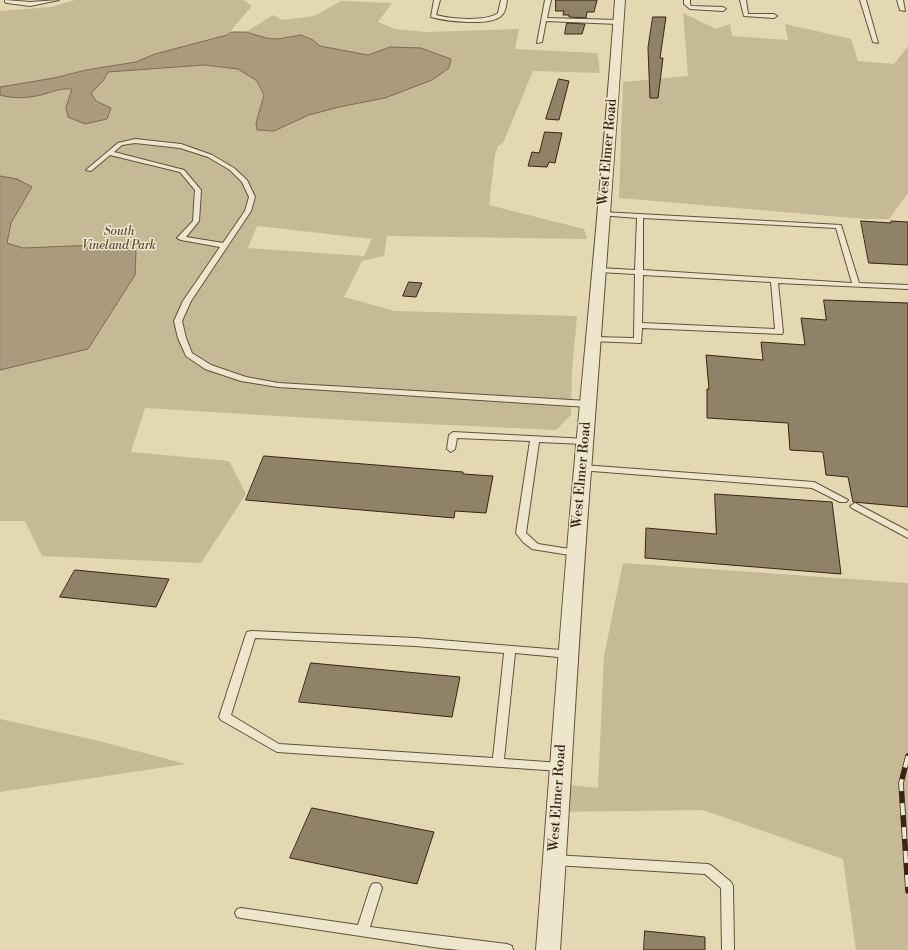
<!DOCTYPE html>
<style>
body{margin:0}
canvas{display:block;background:#e3d8b1}
</style>
<canvas width="908" height="950"></canvas>
<script>
const c = document.querySelector('canvas').getContext('2d');
c.lineJoin = 'round';
function paint(path, color) {
  c.fillStyle = color;
  c.fill(path, 'evenodd');
}
function trace(path, color, width, dash) {
  c.strokeStyle = color;
  c.lineWidth = width;
  c.lineCap = dash ? 'butt' : 'round';
  c.setLineDash(dash || []);
  c.stroke(path);
}
function write(font, color, halo, rows, align = 'center') {
  c.font = font + ' "Libre Bodoni",serif';
  c.lineWidth = 3;
  c.setLineDash([]);
  c.textBaseline = 'middle';
  c.strokeStyle = halo;
  c.fillStyle = color;
  for (const [text, x, y, turn = 0] of rows) {
    c.save();
    c.translate(x, y);
    c.rotate((+turn || 0) * Math.PI / 180);
    c.textAlign = isNaN(turn) ? turn : align;
    if (halo) c.strokeText(text, 0, 0);
    c.fillText(text, 0, 0);
    c.restore();
  }
}
paint(new Path2D(`
 M75,0h168l9,6 -25,29 -72,19 -19,8 -50,8 -32,8 -54,9v-76l51,-4z
 M341,1l51,2 -14,19 17,7 31,3 93,-3 -4,20 82,4 1,3 2,17 -67,-2 -30,72 -5,3 -3,9 -6,50 95,24 3,10 -200,-3 -3,20 -22,5 -18,36 51,14 182,5 -5,55 -1,44 -15,15 -194,-9 -217,-13 -14,44 98,9 17,33 -45,69 -159,-7 -17,-35h-25v-426c14,4 27,3 41,0 11,-3 19,-7 31,-6l-6,18 45,1 -15,-7 -5,-8 12,-12 5,-9 96,-7 34,4 19,12 8,14 -9,28 18,8 35,-16 30,-8 46,-9 5,-51 -22,8 -48,-9 -7,-6 -12,-5 -23,4 -12,-1 -20,-6 27,-17 9,5 32,-4zM257,226l115,13 -8,17 -116,-8z
 M683,13l33,16 14,-5 2,12 56,4 -3,-16 66,15 7,22 36,3 14,-18v147l-19,26h-24l-246,-21 4,-116 65,-6z
 M623,563l285,20v367h-52l-13,-91 -140,-49 -146,2 2,-28 39,4 6,-132z
 M0,719l99,22 87,23 -186,28z`), '#c6ba96');
const water = new Path2D(`
 M231,32h15l20,6 12,1 23,-4 12,5 7,6 48,9 22,-8 31,1 30,11 -2,9 -17,12 -47,18 -46,9 -30,8 -35,16 -17,-1 -1,-7 8,-28 -7,-14 -19,-12 -34,-4 -96,7 -5,9 -12,12 5,8 15,7 -4,11 -22,5 -17,-7 -2,-10 6,-18c-12,-1 -20,3 -31,6 -14,3 -27,4 -41,0v-8l54,-9 32,-8 50,-8 19,-8 72,-19z
 M0,176l17,3 15,8 -21,36 -4,20 16,5 72,-3 41,6 -1,24 -47,74 -88,21z`);
paint(water, '#a99b7c');
trace(water, '#7b6c53', 1);
const building = new Path2D(`
 M556,0h41l-3,12h-7l-1,6 -17,-1v-2h-6l1,-4h-8z
 M653,17h13l-6,41h3l-5,40h-8l-2,-50z
 M567,23l18,1 -3,10h-17z
 M559,79l10,2 -10,39 -13,-1z
 M545,132l17,1 -7,30 -6,-1 -2,5 -19,-1 4,-14 7,1z
 M861,221l30,2v-2l17,1v43l-39,-2z
 M409,282l13,1 -6,14 -13,-1z
 M824,300l84,3v204l-55,-5 -5,-25 -22,-2 -3,-23 -33,-2 -2,-27 -81,-5v-29h2l-3,-34 57,5 -2,-18 44,3 -4,-27 25,2z
 M264,456l199,16v2l30,2 -7,37 -31,-2 -1,7 -208,-18z
 M715,494l117,8 9,72 -196,-16 1,-30 70,6z
 M75,570l94,9 -13,28 -96,-10z
 M311,663l149,14 -8,40 -153,-15z
 M312,808l122,24 -17,52 -127,-26z
 M645,931l60,6v13h-61z`);
paint(building, '#908266');
trace(building, '#372515', 1);
const lane = new Path2D(`
 M5,0l25,2 29,-2 -29,6 -23,-3 -2,-1z
 M434,0h6l-4,15c14,4 50,7 62,-2l3,-13h6c-1,5 -1,11 -5,15 -9,12 -57,6 -71,2z
 M545,0h6l-4,18 71,2 3,2 -3,2 -72,-3 -4,21 -5,1z
 M684,0h6v4l1,2 32,1 3,2 -3,2 -33,-2 -6,-5z
 M740,0h6l2,14h26l3,2 -3,2 -30,-2z
 M860,0h6l12,43 -5,-1z
 M897,0h6l2,11 -5,-1z
 M135,139l46,5 31,11 22,13 13,12 8,17 -4,14 -60,90 -9,20 4,17 6,15 19,12 35,12 32,6 310,18 4,3 -4,3 -310,-20 -37,-6 -36,-12 -19,-13 -8,-18 -4,-17 9,-20 37,-54 -39,-7 -4,-2 16,-17 2,-31 -15,-18 -70,-17 -19,16 -5,-1 32,-27zM135,143l45,5 28,9 22,13 12,12 7,15 -4,14 -22,32 -37,-6 13,-16 2,-31 -17,-20 -70,-18 8,-7z
 M602,212l239,13 18,58 49,2v4l-130,-6 5,49 -1,2 -140,-6 -1,15 -51,-2 -1,-2 4,-2 41,1 1,-64 -36,-2 -4,-2 4,-2 36,2 2,-52 -37,-3v-2zM643,218l193,10 16,55 -209,-13zM643,275l128,7 4,47 -133,-6z
 M453,432l134,7 1,2 -1,2 -3,1 -45,-2 -13,91 12,11 38,6 3,1 2,2 -2,2 -3,1 -44,-7 -9,-7 -7,-9 14,-92 -73,-3 -2,11 -4,3 -4,-3 2,-14z
 M582,465l232,17 34,18 -2,2h-6l-28,-14 -233,-18 -1,-2 1,-2z
 M855,503l53,28v7l-56,-30 -2,-2z
 M251,631l164,7 158,13 1,3 -1,3 -4,1 -54,-5 -11,106 57,4 4,1 2,3 -2,3 -4,1 -284,-19 -56,-32 -2,-3 27,-83 1,-2zM255,638l160,8 89,7 -11,105 -214,-14 -48,-29z
 M554,855l154,9 4,2 19,16 2,4 1,64h-12l-1,-62 -16,-14 -151,-9 -4,-2 -2,-3 2,-3z
 M376,883l4,1 2,4 -12,39 137,17 5,2 1,4h-53l-20,-2 -199,-30 -4,-1 -2,-4 2,-4 4,-1 117,17 12,-37 2,-4z`);
const street = new Path2D(`
 M615,0h10c-10,153 -22,305 -33,458 -13,164 -21,328 -32,492h-24c13,-164 24,-328 39,-492 14,-153 29,-305 40,-458z`);
trace(lane, '#62523c', 2);
trace(street, '#62523c', 2);
paint(lane, '#ede6cc');
paint(street, '#ede6cc');
const rail = new Path2D(`
 M908,756l-7,27 7,108`);
trace(rail, '#372515', 5.5);
trace(rail, '#ede6cc', 4, [12]);
write('italic 12px', '#5b4a35', '#ede6cc', [
 ["South",119,232],
 ["Vineland Park",119,246]
]);
write('14px', '#372515', '#ede6cc', [
 ["West Elmer Road",608,152,-85],
 ["West Elmer Road",582,475,-85],
 ["West Elmer Road",558,798,-86]
]);
</script>
